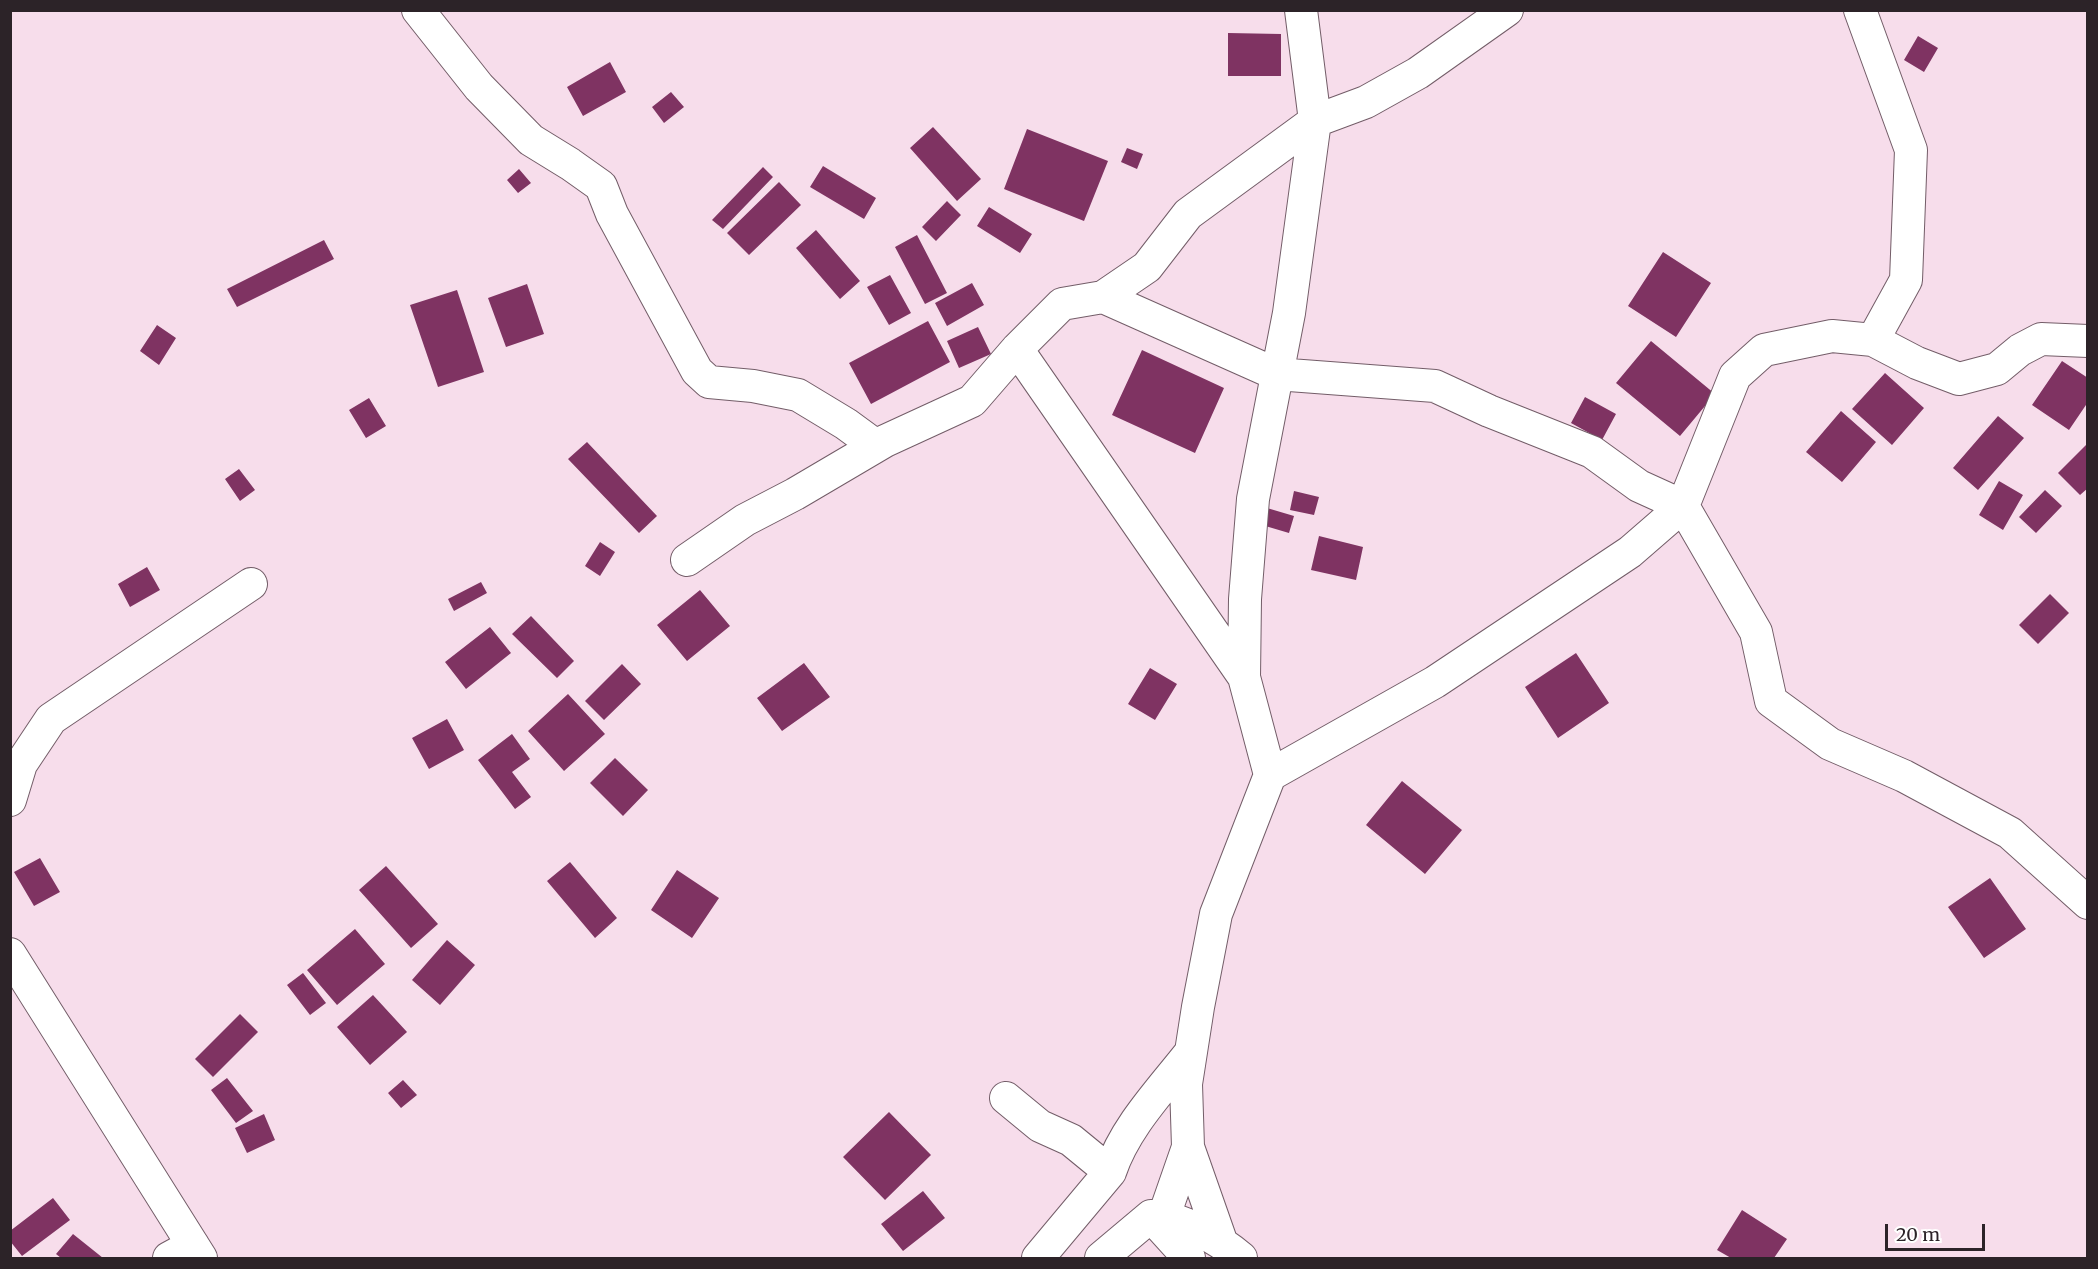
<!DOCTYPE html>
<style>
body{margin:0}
#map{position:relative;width:2098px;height:1269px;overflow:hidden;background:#f7ddeb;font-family:Merriweather,serif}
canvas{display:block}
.frame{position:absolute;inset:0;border:12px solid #2c2328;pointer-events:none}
.scale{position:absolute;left:1885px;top:1224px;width:100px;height:27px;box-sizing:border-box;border:3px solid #2c2328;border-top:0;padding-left:8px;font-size:18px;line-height:21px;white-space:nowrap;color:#2c2328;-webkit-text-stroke:4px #fff;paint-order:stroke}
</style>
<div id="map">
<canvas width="2098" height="1269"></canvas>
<div class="frame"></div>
<div class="scale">20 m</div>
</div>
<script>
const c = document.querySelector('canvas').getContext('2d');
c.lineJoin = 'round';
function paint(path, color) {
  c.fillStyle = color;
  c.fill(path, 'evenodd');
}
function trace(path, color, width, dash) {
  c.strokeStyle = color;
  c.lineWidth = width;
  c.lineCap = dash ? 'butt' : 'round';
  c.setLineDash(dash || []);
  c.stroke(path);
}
paint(new Path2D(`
 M1228,33l53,1v42h-53z
 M1918,36l20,12 -14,24 -20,-12z
 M610,62l16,30 -43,24 -16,-29z
 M671,92l13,15 -20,16 -12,-16z
 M933,127l48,52 -24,22 -47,-53z
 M1027,129l81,32 -24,60 -80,-32z
 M1127,148l16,6 -6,15 -16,-7z
 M823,166l53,32 -12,21 -54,-32z
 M763,167l10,10 -50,52 -11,-9z
 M519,169l12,14 -13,10 -11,-13z
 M779,182l22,23 -52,50 -22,-22z
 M947,201l14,14 -25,26 -14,-14z
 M989,207l43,27 -12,19 -43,-27z
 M816,230l44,51 -20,18 -44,-51z
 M917,235l30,58 -22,11 -30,-57z
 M324,240l10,19 -97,48 -10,-18z
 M1663,252l48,31 -35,54 -48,-31z
 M890,275l21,38 -22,12 -22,-38z
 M972,283l12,22 -37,21 -12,-23z
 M527,284l17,50 -38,13 -18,-49z
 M457,290l27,82 -46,15 -28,-82z
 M928,321l22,41 -79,42 -22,-41z
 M157,325l19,13 -17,27 -19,-14z
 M978,327l13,27 -32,14 -12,-27z
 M1651,341l64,53 -35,42 -64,-53z
 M1142,350l82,38 -29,65 -83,-38z
 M2062,361l26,17v24l-19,28 -37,-25z
 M1885,373l39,35 -32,37 -40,-36z
 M1585,397l31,17 -14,26 -31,-17z
 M369,398l17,28 -20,12 -17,-28z
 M1841,411l35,31 -34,40 -36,-30z
 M1998,416l26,22 -46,52 -25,-22z
 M587,442l70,74 -18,17 -71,-74z
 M2088,443v45l-8,7 -22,-22z
 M239,469l16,21 -15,11 -15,-22z
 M1999,481l24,14 -20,35 -24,-15z
 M2045,490l17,16 -26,27 -17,-16z
 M1294,491l25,6 -5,18 -24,-5z
 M1267,508l27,8 -5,17 -27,-8z
 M1319,536l44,11 -7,33 -45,-10z
 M600,542l15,10 -15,24 -15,-10z
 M147,567l13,23 -30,17 -12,-23z
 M481,582l6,11 -33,18 -6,-12z
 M700,590l30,36 -43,35 -30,-36z
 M2050,594l19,19 -31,31 -19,-19z
 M531,616l43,45 -17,17 -45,-44z
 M490,627l21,26 -45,36 -21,-27z
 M1576,653l33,50 -51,35 -33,-51z
 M804,663l26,34 -48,34 -25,-33z
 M622,664l19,20 -37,36 -19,-19z
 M1150,668l27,16 -22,36 -27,-16z
 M568,694l37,40 -41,37 -36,-40z
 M447,719l17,31 -35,19 -17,-31z
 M512,734l18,25 -18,13 19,25 -16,12 -37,-49z
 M615,758l33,32 -25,26 -33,-33z
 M1402,781l60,49 -37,44 -59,-49z
 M40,858l20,34 -26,14 -20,-34z
 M570,862l47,56 -22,20 -48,-57z
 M386,866l52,58 -27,24 -52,-58z
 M677,870l42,28 -27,40 -41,-28z
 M1990,878l36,51 -42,29 -36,-51z
 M355,929l30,35 -48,41 -30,-35z
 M447,940l28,25 -35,40 -28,-25z
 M303,973l23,30 -16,12 -23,-30z
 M373,995l34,37 -37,33 -33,-38z
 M240,1014l18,18 -45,45 -18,-18z
 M227,1078l26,33 -17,12 -25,-33z
 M403,1080l14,15 -16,13 -13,-15z
 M889,1112l42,43 -46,45 -42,-43z
 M264,1114l11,26 -28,13 -12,-25z
 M923,1191l22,27 -42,33 -22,-27z
 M53,1198l17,22 -48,36 -12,-15v-10z
 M1742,1210l45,29 -13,19h-43l-14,-8z
 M73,1234l30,24h-42l-5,-4z`), '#7f3362');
const street = new Path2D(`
 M418,10l61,77 52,53 39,24 31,22 11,28 85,157 12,11 44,4 45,9 48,29 30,22
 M1860,10l51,140 -5,130 -33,60
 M1103,297l173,77 159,12 54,25 103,41 47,34 44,20 73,126 15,69 59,43 74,32 106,57 78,70
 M1017,349l227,328
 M687,560l58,-40 50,-26 90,-53 87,-40 45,-52 45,-45 41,-7 44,-30 41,-53 127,-93 51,-19 52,-29 89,-63
 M1270,775l165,-93 195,-130 53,-46 52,-130 29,-26 68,-14 41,4 44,23 42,16 38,-10 23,-19 21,-11 47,2
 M10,800l11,-36 30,-45 200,-135
 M10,954l191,304
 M1006,1098l34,28 31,14 39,32
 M1151,1216l38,42
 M1164,1216l24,-69
 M1221,1241l-33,-94 -2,-63 12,-77 18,-93 54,-139 -26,-98 1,-78 8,-100 36,-186 26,-192 -14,-111
 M169,1258l24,-13
 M1038,1258l72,-86c15,-45 51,-82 80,-119
 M1101,1258l50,-42c29,0 69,24 90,42`);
trace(street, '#735d68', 34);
trace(street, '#fff', 32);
</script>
